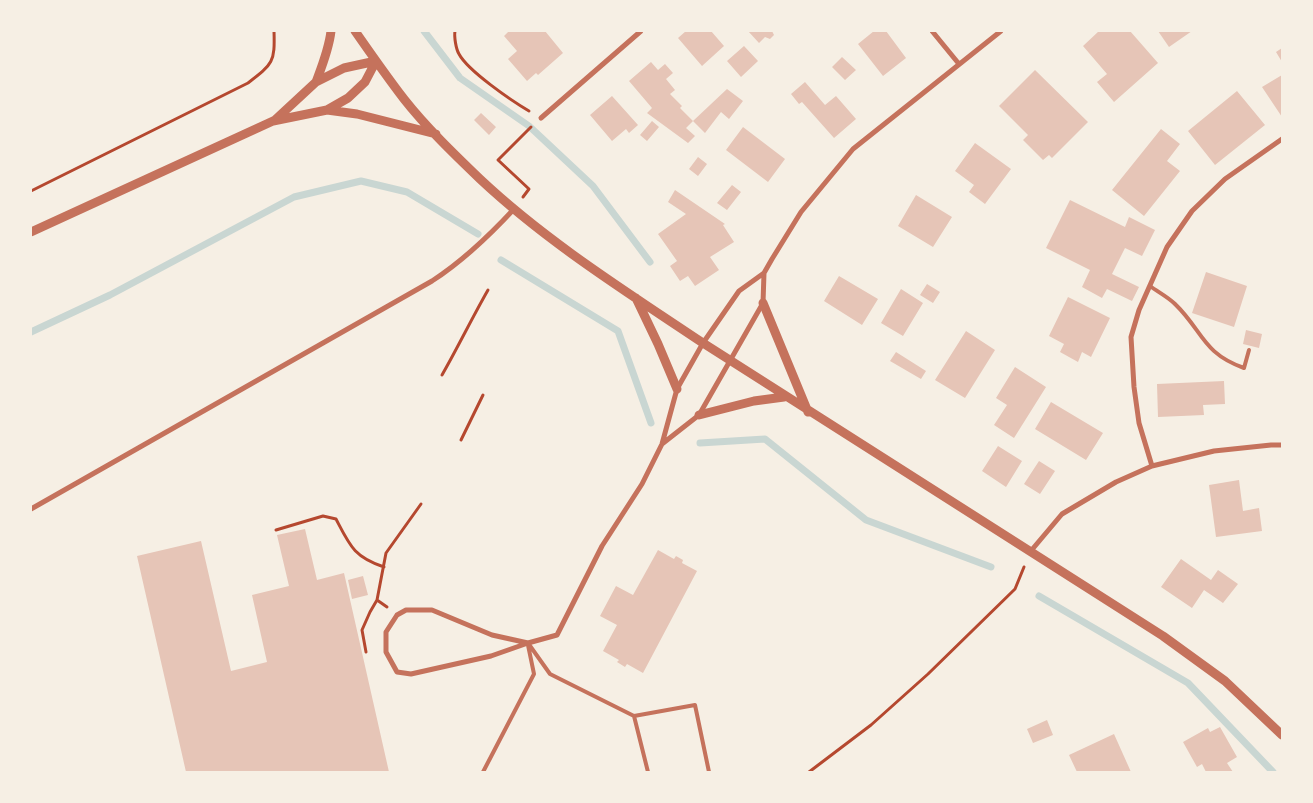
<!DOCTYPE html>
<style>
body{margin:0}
#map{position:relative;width:1313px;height:803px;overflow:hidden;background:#f6efe4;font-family:"Public Sans",sans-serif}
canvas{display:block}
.frame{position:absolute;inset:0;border:32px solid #f6efe4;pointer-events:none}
</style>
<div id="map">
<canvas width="1313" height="803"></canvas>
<div class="frame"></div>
</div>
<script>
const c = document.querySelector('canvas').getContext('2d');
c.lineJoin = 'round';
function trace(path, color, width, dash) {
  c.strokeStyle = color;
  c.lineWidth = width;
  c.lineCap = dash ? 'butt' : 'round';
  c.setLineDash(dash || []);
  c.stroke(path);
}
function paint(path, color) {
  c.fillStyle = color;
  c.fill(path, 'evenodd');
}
trace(new Path2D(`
 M424,31l36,47 69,48 64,60 57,76
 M501,260l117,71 33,92
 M31,332l79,-37 184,-98 67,-16 46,11 71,42
 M700,443l65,-4 101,81 125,47
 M1039,596l149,87 85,89`), '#c9d6d2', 7);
paint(new Path2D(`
 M509,31h36l18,22 -25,22 -2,-2 -9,8 -19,-22 9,-8 -13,-15z
 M686,31h25l13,15 -22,20 -24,-28z
 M748,31h24l2,4 -4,4 -5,-2 -6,6z
 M874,31h12l20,27 -23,18 -25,-32z
 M1099,31h31l28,32 -44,39 -17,-20 10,-8 -24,-28z
 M1158,31h34l-23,16z
 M744,46l14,15 -17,16 -14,-16z
 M1282,48v14l-6,-10z
 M842,57l14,13 -11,10 -13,-13z
 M651,62l7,8 7,-6 8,9 -7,6 9,11 -5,4 12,12 -2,2 13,13 -7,7 9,8 -7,7 -41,-30 5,-5 -23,-27z
 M1035,70l53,52 -36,36 -3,-3 -6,5 -20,-20 5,-5 -29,-29z
 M1282,75v42l-20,-30z
 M805,82l20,23 11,-9 20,23 -22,19 -32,-36 -3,2 -8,-10z
 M727,89l16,12 -14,18 -8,-7 -16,21 -12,-12z
 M1237,91l28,34 -50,40 -27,-34z
 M612,96l26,29 -9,8 -3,-4 -14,12 -22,-26z
 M481,113l15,14 -7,8 -15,-15z
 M652,121l7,6 -12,14 -7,-6z
 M743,127l42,32 -17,23 -42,-32z
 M1161,129l19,15 -13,17 13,10 -36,45 -32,-26z
 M975,143l36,26 -26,35 -16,-12 5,-7 -19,-14z
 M698,157l9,7 -9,12 -9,-7z
 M732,185l9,7 -14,18 -10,-7z
 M675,190l50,34 -2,1 11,17 -24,15 9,13 -24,16 -7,-10 -8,5 -10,-15 7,-5 -19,-27 28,-20 -18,-12z
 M916,195l36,22 -19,30 -35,-21z
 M1070,200l55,27 4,-10 26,13 -13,26 -17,-8 -13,26 27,13 -7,14 -25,-12 -5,9 -20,-11 8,-17 -44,-22z
 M1206,272l41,14 -13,41 -42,-14z
 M839,276l39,23 -16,26 -38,-24z
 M927,284l13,8 -7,11 -13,-8z
 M901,289l22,14 -20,33 -22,-13z
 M1068,297l42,21 -19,39 -9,-5 -4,10 -18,-10 4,-8 -15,-8z
 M1246,330l16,4 -3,14 -16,-4z
 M966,331l29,19 -30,48 -30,-18z
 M896,352l30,19 -5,8 -31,-18z
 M1015,367l31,20 -32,51 -20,-13 13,-20 -11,-7z
 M1224,381l1,23 -22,1 1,10 -46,2 -1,-33z
 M1051,402l52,31 -17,27 -51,-31z
 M998,446l24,15 -16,26 -24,-16z
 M1039,461l16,10 -15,23 -16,-10z
 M1239,480l4,31 16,-3 3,23 -46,6 -7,-52z
 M305,529l12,51 27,-7 45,199h-203l-49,-216 64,-15 30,130 36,-9 -15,-67 37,-9 -12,-51z
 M658,550l16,9 2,-3 7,4 -1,3 15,8 -54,102 -16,-9 -2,3 -8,-5 2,-2 -16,-9 14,-26 -17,-9 16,-30 17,9z
 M1181,559l30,21 7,-10 20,14 -15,19 -19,-13 -12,18 -31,-21z
 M363,576l5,19 -16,4 -4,-19z
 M1047,720l6,15 -20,8 -6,-14z
 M1220,727l17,30 -10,6 6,9h-27l-4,-8 -5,3 -14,-25 25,-14 2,4z
 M1114,734l17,38h-54l-8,-17z`), '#e6c5b7');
trace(new Path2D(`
 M455,31c-1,6 1,18 4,23 9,17 53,47 70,57
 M31,191l217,-108c25,-19 27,-21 26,-52
 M523,197l6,-8 -31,-29 33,-33
 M442,375c16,-28 30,-57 46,-85
 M461,440l22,-45
 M276,530l47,-14 13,3c14,27 18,38 48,48
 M387,607l-10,-7 9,-47 35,-49
 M366,652l-4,-22 8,-18 7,-12
 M809,772l62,-47 57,-51 87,-85 9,-22`), '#b5482f', 3);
trace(new Path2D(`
 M1150,286c8,6 18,11 25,18 28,27 27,49 69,64l5,-18
 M528,643l22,31 84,42 61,-11 14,67
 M634,716l14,56
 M483,772l51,-98 -6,-29`), '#c5725c', 4);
trace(new Path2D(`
 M932,31l27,33
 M541,118l100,-87
 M662,444l37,-29 64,-112 1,-30 8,-14 29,-47 52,-63 148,-118
 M1152,466l-13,-43 -5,-36 -3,-50 8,-27 28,-63 25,-36 33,-32 57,-40
 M31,509l401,-228c31,-20 57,-45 82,-72
 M1030,552l32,-38 54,-32 36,-16 62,-15 57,-6h11
 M528,643l-36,-8 -60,-25h-26l-9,5 -11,17v20l11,20 14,2 80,-18 37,-13 29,-8 45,-89 40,-62 20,-40 15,-55 26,-46 36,-52 25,-18`), '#c5725c', 5);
trace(new Path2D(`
 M355,31c16,23 32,46 49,68 22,28 50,55 76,80 67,63 147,113 223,164l460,293 62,45 57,54
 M316,82c6,-16 13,-33 15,-51
 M327,110l30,4 79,20
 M275,120l41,-38 28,-14 32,-7
 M31,232l242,-111 54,-11 21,-12 17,-16 11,-21
 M636,298l22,46 19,45
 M763,303l45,109
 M699,415l55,-14 30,-4`), '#c5725c', 9);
</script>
